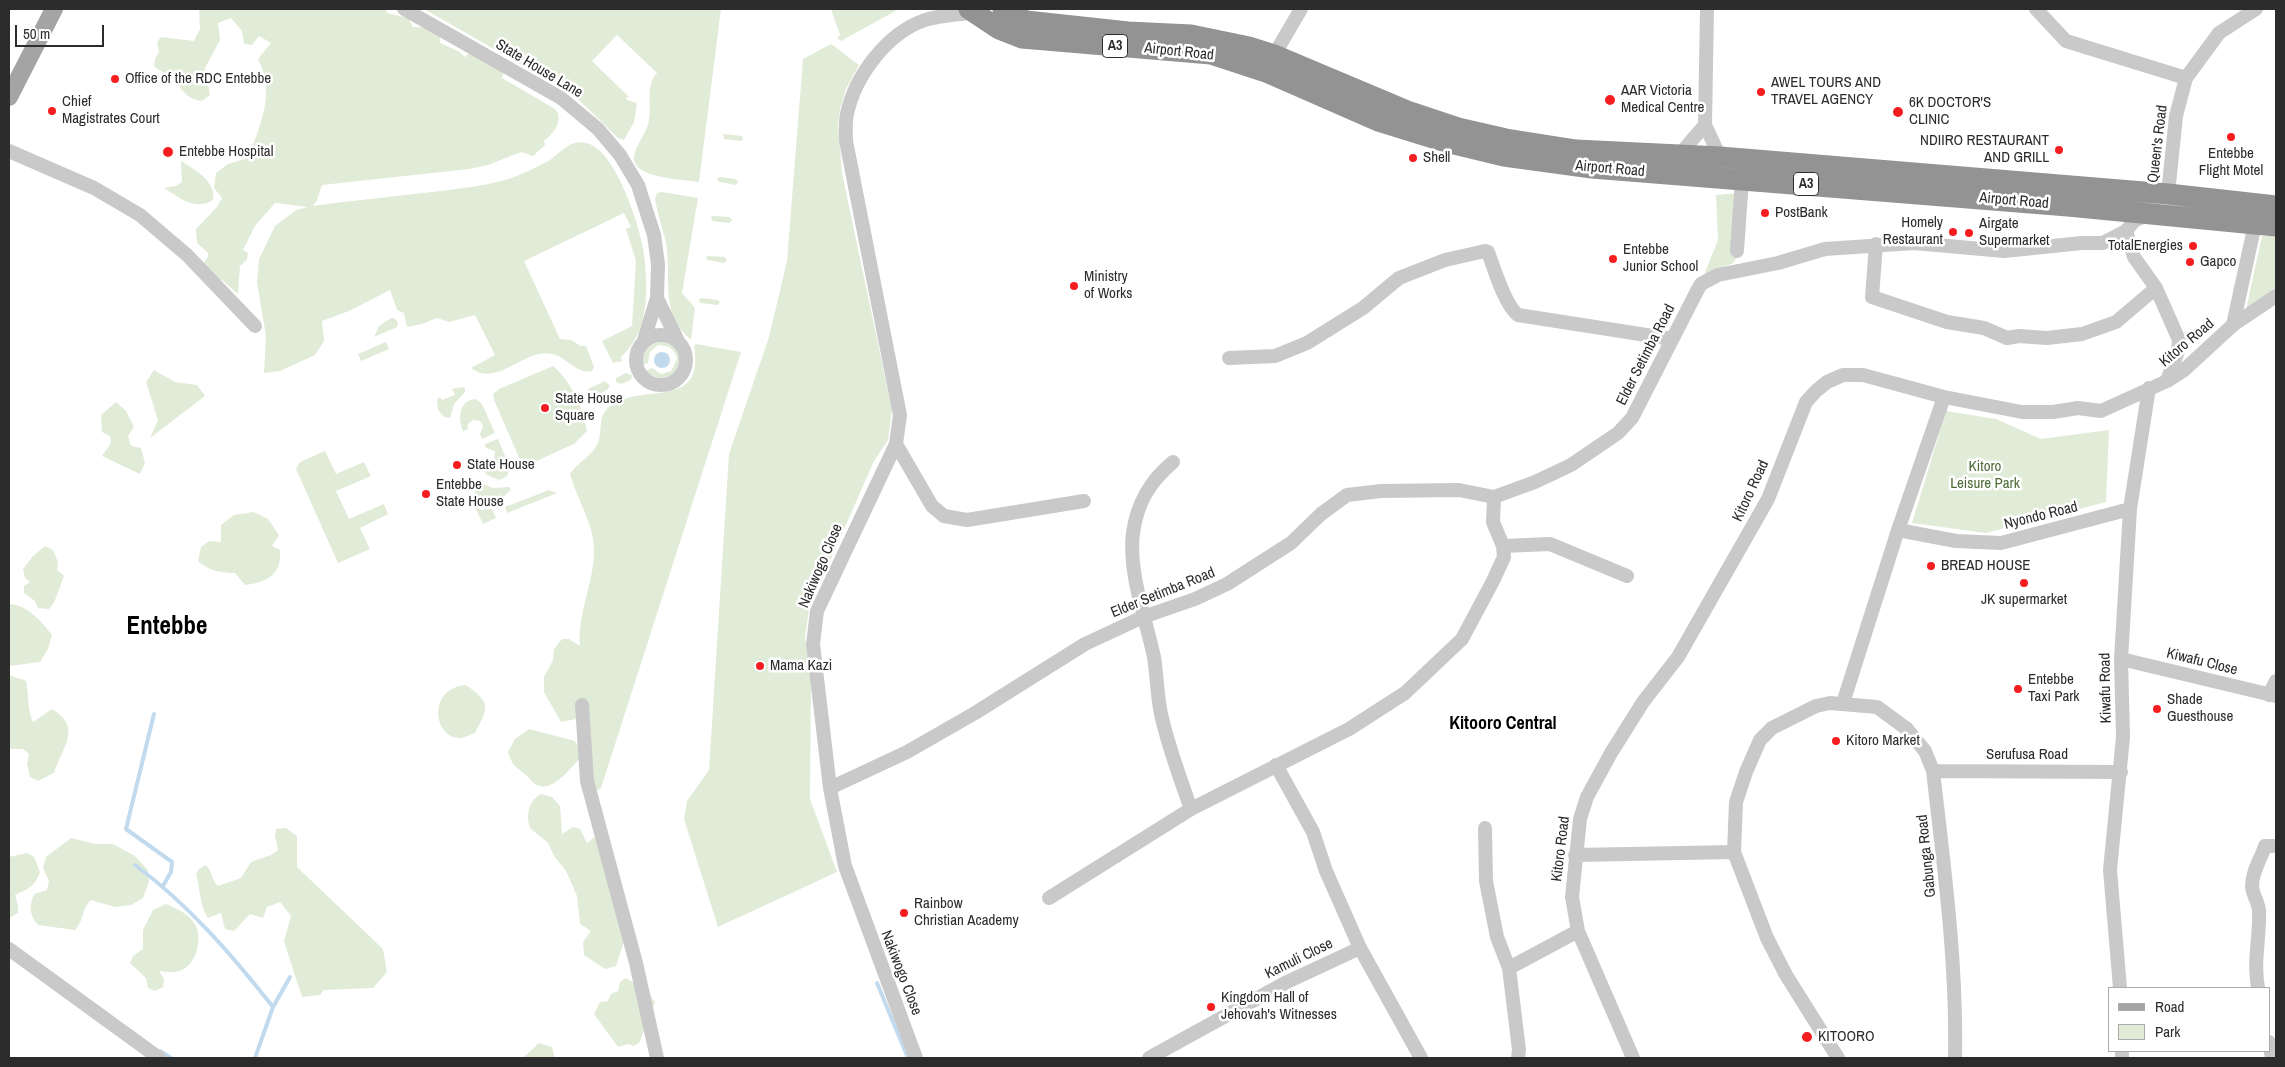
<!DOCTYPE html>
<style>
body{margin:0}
#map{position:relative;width:2285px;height:1067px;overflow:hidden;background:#fff;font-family:"Archivo Narrow",sans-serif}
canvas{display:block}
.frame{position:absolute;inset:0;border:10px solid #2c2c2c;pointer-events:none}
.legend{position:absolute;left:2108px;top:987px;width:162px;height:65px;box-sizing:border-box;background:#fff;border:1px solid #ababab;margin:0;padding:6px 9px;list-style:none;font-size:15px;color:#2c2c2c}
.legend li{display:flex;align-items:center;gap:10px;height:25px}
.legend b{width:25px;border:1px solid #ababab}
.scale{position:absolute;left:15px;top:25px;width:89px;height:22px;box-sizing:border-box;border:2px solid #2c2c2c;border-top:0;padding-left:6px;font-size:15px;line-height:18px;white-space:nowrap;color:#2c2c2c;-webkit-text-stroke:4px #fff;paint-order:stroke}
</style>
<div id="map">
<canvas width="2285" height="1067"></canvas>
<div class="frame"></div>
<ul class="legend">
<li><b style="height:6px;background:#a4a4a4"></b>Road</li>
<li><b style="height:14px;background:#e1ecd8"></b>Park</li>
</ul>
<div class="scale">50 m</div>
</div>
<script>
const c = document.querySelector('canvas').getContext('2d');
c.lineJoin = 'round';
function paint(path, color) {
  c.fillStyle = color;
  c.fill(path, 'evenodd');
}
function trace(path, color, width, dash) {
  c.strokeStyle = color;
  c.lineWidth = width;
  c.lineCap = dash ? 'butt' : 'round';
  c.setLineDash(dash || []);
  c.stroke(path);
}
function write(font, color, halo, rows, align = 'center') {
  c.font = font + ' "Archivo Narrow",sans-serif';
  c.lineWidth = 5;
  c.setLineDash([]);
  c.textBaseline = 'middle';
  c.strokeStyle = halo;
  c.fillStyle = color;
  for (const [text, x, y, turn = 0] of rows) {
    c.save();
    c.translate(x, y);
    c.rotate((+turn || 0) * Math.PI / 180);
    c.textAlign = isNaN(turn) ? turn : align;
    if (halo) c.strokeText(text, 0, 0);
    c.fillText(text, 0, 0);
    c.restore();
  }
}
paint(new Path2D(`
 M199,9h187l1,4 21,5 5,9 20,1 7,7v8l18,8 7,6 3,-3 7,-2 29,20 -2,6 53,31c10,11 -2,25 -11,32l1,4 -12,11 -12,-4 -33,13 -19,4 -147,16 -5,15 -4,6c42,-6 86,-10 128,-15 22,-3 43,-5 64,-11 16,-5 30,-12 45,-20 7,-5 16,-15 25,-17 3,-1 9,-1 11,0 29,5 55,85 58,111 4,35 6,77 -23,103l1,4 -9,2 -11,-22 30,-15 4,-65 -10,-32 5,-2 -7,-14 -100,48 36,78 11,1 10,6h5l8,21 -2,4c-20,4 -28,-23 -53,-17 -23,5 -47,31 -68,14l24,-13 -20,-40 -26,7 -12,-4 -15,6 -15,3 -3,-14 -7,-3 -7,-20 -41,21 -27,10 2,20 -9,14 -35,16 -16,2 2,-37 -9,-53 2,-24 16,-33 21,-16 12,-3 -33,-4 -20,23 -12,24 5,3 -1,7 -7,6 -2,28 -16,-14 -6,-2 -12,-16 4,-5v-4l-11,-10 -1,-14 21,-22 5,-9 -8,-10 2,-15 12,-9 20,-6c12,-32 28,-66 10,-99l13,-16 -12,-7 -7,9 -8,-1 -2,-13 -11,-13 -13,5 2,17 -15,28 5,27 -8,6c-23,-4 -18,-16 -34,-26 -5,-4 -9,-4 -14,-9l1,-7 4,-7 -2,-10 4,-5 33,4 6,-12z
 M424,9h297l-22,173c-16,-3 -68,-3 -65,-26 2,-12 13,-23 15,-36 3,-16 -4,-34 8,-47l-40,-38 -25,26 37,36 -3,1 1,2 10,3 -3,19 -10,18 -6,-2 -44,-43z
 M831,9h68l-58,32 -4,-3 3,-3z
 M831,44l28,21 -13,24 -6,20 -2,15 4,49 50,237 -4,30 -14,21 -65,148 -4,28 6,44 -1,118 27,73 -119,55 -34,-108 3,-18 22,-31 20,-316 40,-117 18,-76 16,-202z
 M723,134l19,2 1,3 -2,2 -17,-2z
 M181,161c13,8 36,21 32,39 -19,11 -33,-2 -49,-12l12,-2 6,-4z
 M719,177l17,2 2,3 -2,3 -17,-3 -2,-3z
 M662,192l36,6 -16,95 13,15 -4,32c-32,-27 -19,-60 -25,-97 -3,-15 -9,-29 -11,-45l2,-5z
 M1738,193l2,60 -7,10 -29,12 14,-35 -2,-45z
 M713,216l17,1 2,3 -3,3 -17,-2 -1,-4z
 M2262,236h14v55l-31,23z
 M708,256l17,1 2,3 -3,3 -17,-3 -1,-3z
 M701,298l17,2 2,3 -3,2 -17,-2 -1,-3z
 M391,318h3l4,4 -1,5 -23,10 5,-11z
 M660,340c37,8 18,56 -15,31l7,-3 9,6 10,-3 6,-12c-2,-10 -9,-14 -19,-14l-8,7 -2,11 -5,2c-2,-13 6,-20 17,-25z
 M386,342l3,7 -28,12 -3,-7z
 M696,344l45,8 -140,436 -7,4 -7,-70 -11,-3 -15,3 -17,-30v-15l9,-17 1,-11 8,-10h7l11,7c-3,-32 14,-63 14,-95 0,-28 -17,-51 -24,-77 8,-12 23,-19 28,-31 5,-13 -1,-26 11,-36 32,-26 96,5 85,-61z
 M553,366c18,15 30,41 34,65l-13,13 -44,20 -10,-4 -26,-60 -1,-6 6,-5z
 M154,370l21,12 22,3 8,11 -55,42 8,-18 -12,-38z
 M626,373l6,2 -1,5 -10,4 -5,-2v-4z
 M605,381l5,5 -3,4 -14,7 -6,-3 1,-5z
 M462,387l3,1v4l-11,12 -4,14 -6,-1 -6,-7 -1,-11 3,-2 2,3 13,-5 -3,-6z
 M476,399l6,5 13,29 -13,6 -2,-5 3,-8 -3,-5 -7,-1 -5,4v5l-5,2c-5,-12 -5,-31 13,-32z
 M116,402l10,9 8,16 -6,9 3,10 10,2 4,15 -5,11 -38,-18 9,-13 -1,-7 -8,-4 -1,-17z
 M1946,411l50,8 45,20 68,-9 -3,72 -120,31 -74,-10z
 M498,439l12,29 -3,8 -8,4 -12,-5 -8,-10 15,-4 1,-10 -9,-3 -1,-4z
 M325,451l11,23 28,-12 7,14 -35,15 13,28 35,-15 4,10 -28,14 10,21 -32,14 -42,-94 4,-7z
 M477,481l16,7 16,-1 2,3 -10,9 -17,4c-8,-3 -13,-15 -7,-22z
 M549,490l8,3 -50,20 -2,-6z
 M475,507l6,3 11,-1 4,9 -13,6z
 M254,512l14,7 11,16 -7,11 8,4c2,25 -13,32 -35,35l-10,-12c-14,0 -26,-2 -37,-12l3,-14 8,-6 12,1v-17l13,-10z
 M45,546l8,4 5,12 -1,8 7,6 -10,27 -5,6 -11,-1 -3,-7 -11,-8v-7l6,-4 -5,-4 -2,-9 10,-13z
 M9,604c19,1 32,17 43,31l-4,14 -8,13 -31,4z
 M9,675l17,6c3,14 1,29 7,41l19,-13c31,18 10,39 2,64l-16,8 -8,-4 -3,-13 2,-10 -6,-5h-12l-2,-2z
 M466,685c25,18 23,21 9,48 -4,1 -11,5 -15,5 -27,0 -33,-50 6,-53z
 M529,729l46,12 7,15c-10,10 -30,39 -47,28 -3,-2 -6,-6 -8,-8 -11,-10 -14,-8 -19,-24l7,-13z
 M541,794l11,3 8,9 2,28 11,-7 7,2 7,14 10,-8 27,106 -8,25 -11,3 -21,-14 -1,-13 8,-11 -11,-7 -3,-28 -11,-25 -12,-15 -6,-13 -18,-15c-4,-13 -2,-27 11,-34z
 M286,828l11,8v31l86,82 4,23 -14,16 -49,2 -4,5 -18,2 -18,-56 7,-25 -11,-14 -13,5 -4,11 -13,-4 -16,17 -9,-2 -4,-16 -13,5c-8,-11 -8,-30 -12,-44l3,-5 7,-4c7,7 5,15 12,21l23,-8 10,-16 20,-7 7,-5 -3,-14 1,-7z
 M71,838l25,6h17l22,12 13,14 1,12 -6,16 -12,7 -16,2 -24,-7c-9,7 -7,21 -16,30l-37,-5c-9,-11 -9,-18 -4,-31l13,-4 2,-9 -6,-13 3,-11z
 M27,853l7,4 6,15c-5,14 -11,17 -25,23l3,10v8l-9,5v-61z
 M166,904c10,4 23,10 29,20 9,16 0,46 -20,48 -5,1 -11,-1 -16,-1l5,8 -1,8 -8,4 -7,-3 -2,-10 -16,-15 3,-7 10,-7v-19l10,-20z
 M626,978l22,14 7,10 -16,41 -5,3 -6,-2 -10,3 -24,-33 6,-12 8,-1 3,-7 7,-3 2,-9z
 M539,1043l13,4 3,11h-32z`), '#e1ecd8');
paint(new Path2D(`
 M654 360a8 8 0 1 1 16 0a8 8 0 1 1-16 0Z`), '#c2daee');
trace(new Path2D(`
 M154,714l-28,115 46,33 -1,10 -8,14
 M135,865c53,39 97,90 138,142
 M877,983l31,75
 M160,1051l11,7
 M255,1058l18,-51 17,-30`), '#c2daee', 4);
trace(new Path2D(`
 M404,9l157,89 37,31 22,26 18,30 16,50 4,29 -1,34 21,43
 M1707,9l-2,116 15,32
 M2036,9l30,32 120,37
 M1270,62l31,-53
 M9,151l85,37 46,27 47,40 68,71
 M1679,160v-5l26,-30
 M2168,194l8,-78 10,-38 33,-45 37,-24
 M2126,231l8,26 22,31 23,52 -1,11 -11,30
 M1876,244l-4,53 75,25 37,6 23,10 12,-2 28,2 35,-4 34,-12 40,-34
 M1737,251l5,-72
 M2233,325l22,-101
 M636 360a25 25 0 1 1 50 0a25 25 0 1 1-50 0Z
 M643,343l14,-45
 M1229,358l46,-2 32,-13 56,-35 36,-30 46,-18 40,-9 3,1c6,16 17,54 30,63l154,24
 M896,444l36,62 12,10 23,4 117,-19
 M1173,462c-23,19 -36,41 -40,71 -5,39 13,86 21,124 3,19 3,38 7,57 7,32 19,64 30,95
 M1898,530l58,11 45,2 129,-34
 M1503,546l47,-2 77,32
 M2121,659l155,37
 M2269,695l7,-14
 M1843,703l55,-173 46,-133
 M582,705l5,76 49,182 21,95
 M1276,765l37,67 13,39 34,77 61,110
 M1933,771l188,1
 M830,788l77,-36 68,-39 110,-69 58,-27 52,-18 32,-15 64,-41 30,-29 26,-19 34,-4 78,-1 35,7 41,-15 36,-17 47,-32 14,-15 65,-127 4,-7 17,-9 60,-12 47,-14 89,-6 90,8 78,-8h21l23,-12 8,-10 13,-6
 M1485,828l1,53 11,56 12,31 10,82 -1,8
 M1575,855l159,-3
 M1049,898l142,-89 158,-80 56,-36 57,-54 31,-58 11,-24 -1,-11 -10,-24 1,-25
 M9,949l150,109
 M1509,968l69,-37
 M2120,988l-10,-118 13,-133 -2,-78 9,-150 19,-121
 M2258,988c-5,-27 2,-49 1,-77 0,-8 -7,-17 -7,-25 0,-15 9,-27 13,-40h11
 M2269,1042l3,16
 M2122,1051v7
 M916,1058l-71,-192 -15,-78 -17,-144 4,-33 79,-167 4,-29 -54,-274c0,-9 -1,-19 1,-27 8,-38 40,-81 78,-94 15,-5 33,-5 49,-8
 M1149,1058l138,-76 73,-34
 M1633,1058l-55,-127 -6,-34 8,-78 7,-22 24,-44 32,-51 35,-45 90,-158 38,-97 10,-11 11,-9 16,-7h20l81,22 78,15h31l25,-4 23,3 66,-30 17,-11 49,-45 43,-29
 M1838,1058l-52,-83 -19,-37 -33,-86 2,-50 10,-30 14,-32 12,-12 44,-22 14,-3 47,4 30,22 18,22 8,20c11,96 24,191 22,287`), '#c9c9c9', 14);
trace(new Path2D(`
 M9,97l45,-88`), '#a4a4a4', 18);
trace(new Path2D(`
 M969,9l30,20 23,9 189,16 55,18 112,49 68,21 58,14 88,12 476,38 208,20
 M1003,9l23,12 102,11 63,3 58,12 25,8 133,56 51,17 48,11 70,11 144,7 448,37 108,12`), '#939393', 21);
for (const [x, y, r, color] of [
 [115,79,5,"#f51d20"],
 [1761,92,5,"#f51d20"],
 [1610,100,6,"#f51d20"],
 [52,111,5,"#f51d20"],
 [1898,112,6,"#f51d20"],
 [2231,137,5,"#f51d20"],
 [2059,150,5,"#f51d20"],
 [168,152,6,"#f51d20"],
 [1413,158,5,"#f51d20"],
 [1765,213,5,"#f51d20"],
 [1953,232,5,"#f51d20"],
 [1969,233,5,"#f51d20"],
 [2193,246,5,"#f51d20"],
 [1613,259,5,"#f51d20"],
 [2190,262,5,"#f51d20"],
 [1074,286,5,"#f51d20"],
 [545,408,5,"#f51d20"],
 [457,465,5,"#f51d20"],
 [426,494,5,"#f51d20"],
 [1931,566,5,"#f51d20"],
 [2024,583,5,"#f51d20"],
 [760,666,5,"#f51d20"],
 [2018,689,5,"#f51d20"],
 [2157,709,5,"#f51d20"],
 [1836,741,5,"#f51d20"],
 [904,913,5,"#f51d20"],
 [1211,1007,5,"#f51d20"],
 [1807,1037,6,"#f51d20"]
]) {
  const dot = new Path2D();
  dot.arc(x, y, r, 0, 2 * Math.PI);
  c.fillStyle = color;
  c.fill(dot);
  trace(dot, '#fff', 2);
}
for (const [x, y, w] of [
 [1115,46,25],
 [1806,184,25]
]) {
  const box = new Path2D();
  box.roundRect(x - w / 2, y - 11.5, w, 23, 4);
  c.fillStyle = '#fff';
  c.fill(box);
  trace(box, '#2c2c2c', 1);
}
write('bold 14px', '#2c2c2c', null, [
 ["A3",1115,46],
 ["A3",1806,184]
]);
write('15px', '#2c2c2c', '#fff', [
 ["Airport Road",1179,52,6],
 ["State House Lane",539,69,31],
 ["Queen's Road",2158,144,-83],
 ["Airport Road",1610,169,5],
 ["Airport Road",2014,201,5],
 ["Kitoro Road",2187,343,-40],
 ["Elder Setimba Road",1646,355,-63],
 ["Kitoro Road",1751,491,-65],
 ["Nyondo Road",2041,516,-14],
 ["Nakiwogo Close",821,566,-67],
 ["Elder Setimba Road",1163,593,-22],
 ["Kiwafu Close",2202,662,14],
 ["Kiwafu Road",2106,688,-91],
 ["Serufusa Road",2027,755],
 ["Kitoro Road",1561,849,-83],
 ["Gabunga Road",1927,856,-96],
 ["Kamuli Close",1299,959,-26],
 ["Nakiwogo Close",901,973,69]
]);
write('15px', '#2c2c2c', '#fff', [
 ["Office of the RDC Entebbe",125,79],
 ["AWEL TOURS AND",1771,83],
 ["TRAVEL AGENCY",1771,100],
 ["AAR Victoria",1621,91],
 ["Medical Centre",1621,108],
 ["Chief",62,102],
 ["Magistrates Court",62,119],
 ["6K DOCTOR'S",1909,103],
 ["CLINIC",1909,120],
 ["NDIIRO RESTAURANT",2049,141,"right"],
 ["AND GRILL",2049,158,"right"],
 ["Entebbe Hospital",179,152],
 ["Entebbe",2231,154,"center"],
 ["Flight Motel",2231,171,"center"],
 ["Shell",1423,158],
 ["PostBank",1775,213],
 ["Homely",1943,223,"right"],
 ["Restaurant",1943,240,"right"],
 ["Airgate",1979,224],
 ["Supermarket",1979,241],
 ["TotalEnergies",2183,246,"right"],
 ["Entebbe",1623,250],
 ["Junior School",1623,267],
 ["Gapco",2200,262],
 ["Ministry",1084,277],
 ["of Works",1084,294],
 ["State House",555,399],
 ["Square",555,416],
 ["State House",467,465],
 ["Entebbe",436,485],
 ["State House",436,502],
 ["BREAD HOUSE",1941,566],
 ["JK supermarket",2024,600,"center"],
 ["Mama Kazi",770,666],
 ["Entebbe",2028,680],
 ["Taxi Park",2028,697],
 ["Shade",2167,700],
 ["Guesthouse",2167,717],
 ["Kitoro Market",1846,741],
 ["Rainbow",914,904],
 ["Christian Academy",914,921],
 ["Kingdom Hall of",1221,998],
 ["Jehovah's Witnesses",1221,1015],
 ["KITOORO",1818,1037]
], 'left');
write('15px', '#4c6b36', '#fff', [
 ["Kitoro",1985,467],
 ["Leisure Park",1985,484]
]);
write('bold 18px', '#000', '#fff', [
 ["Kitooro Central",1503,724]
]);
write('bold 25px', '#000', '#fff', [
 ["Entebbe",167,627]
]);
</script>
